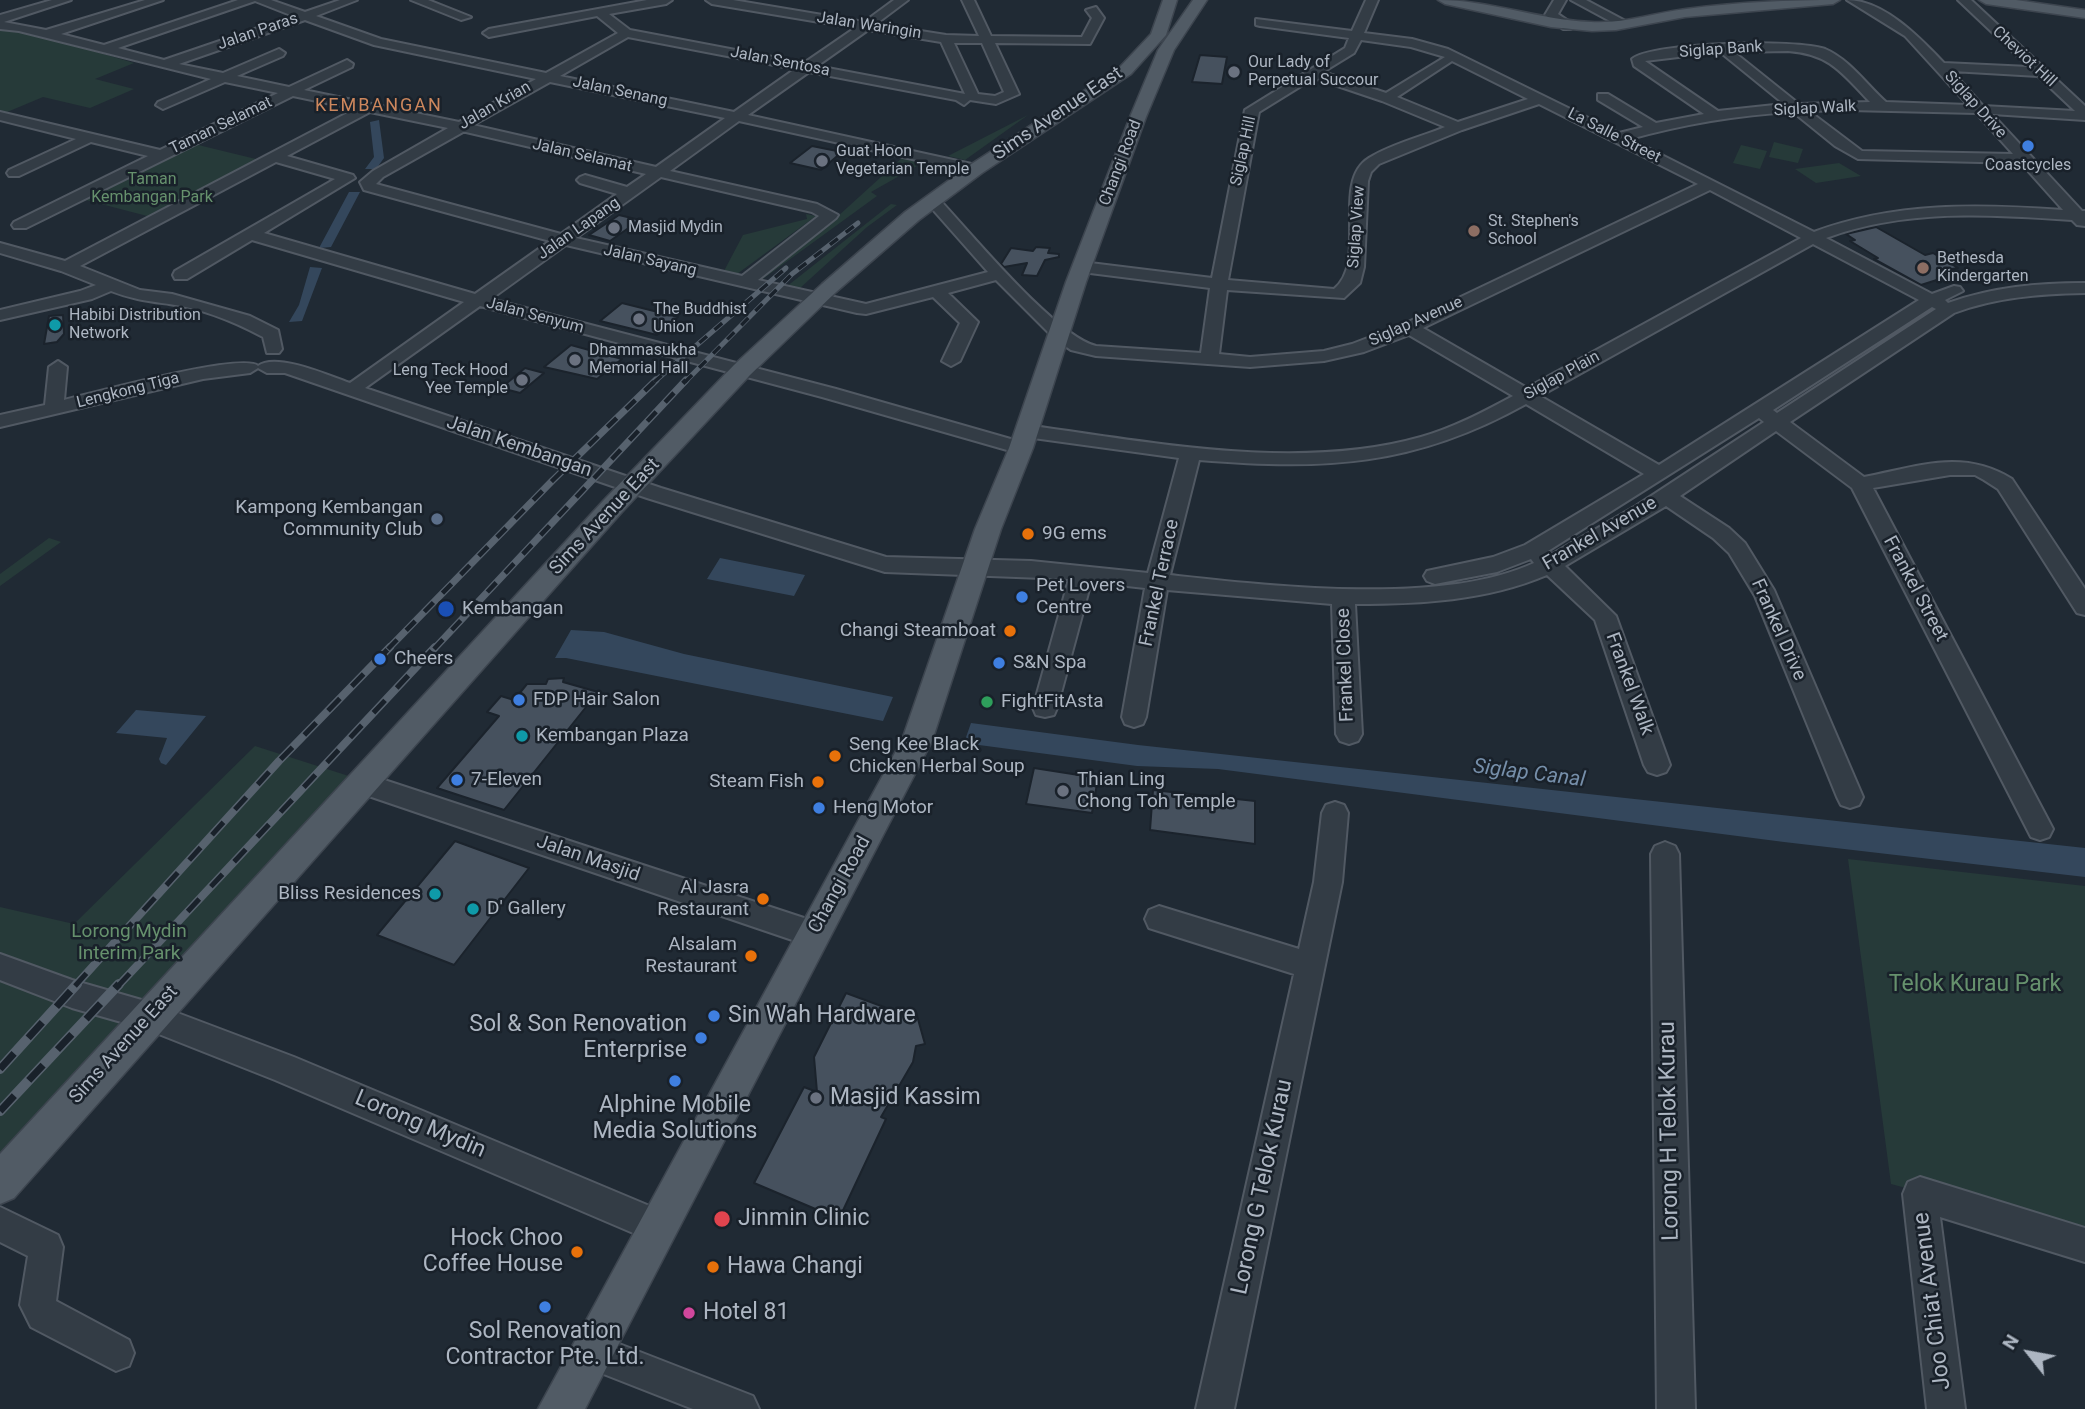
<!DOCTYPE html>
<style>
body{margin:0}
#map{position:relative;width:2085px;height:1409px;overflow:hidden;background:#202a34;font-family:Roboto,sans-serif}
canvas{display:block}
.north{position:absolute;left:1994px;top:1318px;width:70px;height:70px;-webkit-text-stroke:5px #19212a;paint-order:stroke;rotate:301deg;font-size:19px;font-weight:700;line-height:28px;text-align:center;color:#adb6c2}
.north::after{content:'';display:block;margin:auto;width:24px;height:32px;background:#adb6c2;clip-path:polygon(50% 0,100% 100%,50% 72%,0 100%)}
</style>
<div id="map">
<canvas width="2085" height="1409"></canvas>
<div class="north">N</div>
</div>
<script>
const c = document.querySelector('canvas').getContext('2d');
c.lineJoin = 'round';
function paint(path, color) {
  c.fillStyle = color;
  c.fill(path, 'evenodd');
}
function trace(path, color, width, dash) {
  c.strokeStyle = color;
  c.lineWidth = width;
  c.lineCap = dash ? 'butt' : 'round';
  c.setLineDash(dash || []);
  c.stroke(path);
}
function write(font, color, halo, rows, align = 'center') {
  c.font = font + ' Roboto,sans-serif';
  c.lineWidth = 5;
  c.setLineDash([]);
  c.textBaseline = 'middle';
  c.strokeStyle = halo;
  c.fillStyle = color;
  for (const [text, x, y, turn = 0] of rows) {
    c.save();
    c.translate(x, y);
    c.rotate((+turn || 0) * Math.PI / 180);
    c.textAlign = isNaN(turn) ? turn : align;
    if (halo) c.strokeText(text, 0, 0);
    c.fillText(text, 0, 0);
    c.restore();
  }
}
paint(new Path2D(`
 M0,27l16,1 118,35 -39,16 39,10 -44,19 -47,-11 -43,18z
 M1028,115l-63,45 -17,-4z
 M1774,142l29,7 -5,14 -29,-6z
 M190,143l70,17 -109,57 -73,-19z
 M1741,145l26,6 -7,18 -27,-6z
 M903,157l21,5 -53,30 6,4 -117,85 -3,-1 80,-63z
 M1839,163l22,13 -45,7 -21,-14z
 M891,204l6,1 -30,22 -68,62 -13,-2z
 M806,214l10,2 -79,58 -13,-3 19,-36 64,-16z
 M49,538l12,4 -61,44v-12z
 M255,746l100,32 -211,224 -75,-21 -69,-26v-48l74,17z
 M1848,859l237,27v349l-194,-51z
 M0,975l127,46 -127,142z`), '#263a39');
paint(new Path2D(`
 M379,120l5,38 -8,11h-11l9,-12 -4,-35z
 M349,192h11l-29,55 -12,1z
 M310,267l12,1 -20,53 -13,1 10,-17z
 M720,558l85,17 -11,21 -87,-17z
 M571,630l33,2 80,22 209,43 -10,24 -317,-63h-11z
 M136,710l70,6 -40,49 -5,-2 -2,-4 8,-21 -51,-5z
 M971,723l167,22 947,103v29l-301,-35 -566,-73 -81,-3 -173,-23z`), '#34475c');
const building = new Path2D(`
 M1200,55l27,2 -5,27 -30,-2z
 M812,146l30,6 -21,18 -31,-7z
 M619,215l21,5 -30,21 -21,-6z
 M1876,227l49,28 8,-2 25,15 -6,1 7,4 -38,12 -47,-26 4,-1 -28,-17 5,-1 -9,-6z
 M1036,247l14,1 -2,5 11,1v3l-14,3 -8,16 -15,-1 5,-12 -23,4 -3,-3 10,-16 22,3z
 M622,303l56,14 -21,18 -57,-14z
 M63,315l1,19 -7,8 -13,2 5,-28z
 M571,345l29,8 22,6 -25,20 -53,-12z
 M525,368l19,5 -24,20 -19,-5z
 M564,678l-1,4 35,10 -94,118 -67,-22 62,-72 -12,-4 14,-16 13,4 13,-16h19l2,-5z
 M1034,768l64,10 -6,35 -66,-9z
 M1153,790l102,11v43l-105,-14z
 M455,841l74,27 -75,97 -77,-30z
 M846,993l57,21 13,-2 9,32 -9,2 -3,16 -32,55 5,2 -47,100 -85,-36 50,-96 13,5 -3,-35z`);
paint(building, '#46515e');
trace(building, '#1b232c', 2);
const minor = new Path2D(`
 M52,0h19l-67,22 42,8 99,-30h18l-102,34 43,11 134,-45h33l34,12 35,-12h17l-41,16 65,23 165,34 72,-40 -21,-17 -108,21 -6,-4 6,-4 158,-29h25l-6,4 -57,10 21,16 174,33 51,-35 -143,-24 -6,-4h27l131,22 30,-22h14l-32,24 70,11 33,1 -17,-36h12l17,36 91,1 10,-19 -6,-8 10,-3 8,11 -14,26 -95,-1 24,51 -23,10 -26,-4 -6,5 -8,-5 -147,-28 -61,43 228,50 5,1 2,3 -2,3 -5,1 -237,-52 -69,50 147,33 21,11 -2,3 -78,62 108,24 122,-32 -60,-68 -3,-3 3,-3h10c33,35 116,137 158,148l105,7 9,-65 -128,-16 -8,-5 8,-5 130,16 33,-168 100,-62 4,-10 -89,-12 -4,-1v-6l96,12 14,-31h12l-14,33 48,6 36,10 171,84 24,-6 -45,-27v-6h10l48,29 48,-9 -70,-48 -2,-7c20,-17 166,-20 193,-10 24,10 42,36 61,53l82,3 -63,-69 -58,-36c37,0 73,38 97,63l85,4 -71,-67h13l114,106v14l-93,-6 90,97h3v15l-8,-1 -5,-5c-83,-6 -167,-11 -246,18l106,56 22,-8 6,1 3,4 -18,9 3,3c45,-16 90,-20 137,-20v10c-45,1 -88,4 -131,20l-164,109 74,55c53,-10 98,-29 148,2l73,110v26l-8,-2 -79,-124 -14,-9 -9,-5h-25l-77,13 180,341 -4,8 -9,3 -9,-3 -179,-349 -76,-57 -96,65 49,32 16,15 29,47 89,207 -4,8 -9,3 -9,-3 -4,-8 -82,-201 -26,-43 -16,-15 -47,-32 -101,60 51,50 54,149 -4,7 -9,3 -9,-3 -4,-7 -49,-145 -48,-45c-61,26 -127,29 -192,29l7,130 -4,7 -9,3 -9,-3 -4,-7 -4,-130 -165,-14 -21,127 -3,7 -9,3 -9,-3 -3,-7 23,-129 -54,-6 -34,126 -3,7 -9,2 -9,-2 -3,-7 36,-129 -184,-7 -238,-74 -362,-125h-18l-9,-5 -8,5 -47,6 -203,48v-12l45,-10 4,-38 9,-6 9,6 -3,33c29,-7 179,-48 194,-34 18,-14 72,10 92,17l114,-81 -212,-62 -65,39h-12l-2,-4 2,-4 160,-92 -59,-17 -196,104 60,24 32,4 78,22 28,14 4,19 -3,4h-12l-4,-16c-28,-15 -62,-29 -94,-33 -21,-3 -38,-5 -58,-13l-19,8 -92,21v-10l80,-19 16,-6 -35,-14 -61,-18v-10l65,18 290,-152 -62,-13 -267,132h-12l-2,-3 2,-3 134,-66 -57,-14 -72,34h-10l-2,-3 2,-3 67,-31 -76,-19v-8l160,38 118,-57 -53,-11 -62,27 -7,-4 2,-3 53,-23 -192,-48 -19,-2v-14zM255,1l38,15 -129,44 -46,-12zM305,20l69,25 162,34 -77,43 -155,-32 48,-23 1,-3 -6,-4 -58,27 -52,-11 46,-20 2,-3 -6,-4 -56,24 -44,-9zM868,30l73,12 24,52 -148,-28zM628,37l167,32 -61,43 -174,-36zM1361,40l50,7 34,10 -59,36 -63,-21 31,-19zM954,43h28l22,49 -9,4 -17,-2zM1788,51c42,3 54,22 82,51l-71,2 -65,-52zM1720,52l64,52 -66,7 -73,-50zM1452,61l76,38 -70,23 -61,-25zM1952,71l86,5 37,35 -92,-5zM1314,78l68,23 63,26c-24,10 -54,17 -76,31 -39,24 0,103 -35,131l-106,-9 31,-168zM550,82l175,36 -69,49 -183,-42zM1539,104l159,80 -294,140 -52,20 -28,7 -74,6 -31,-3 8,-64 117,8 16,-15 4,-16 4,-86 3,-9 8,-8 83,-34zM1849,110l127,3 37,41 -151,-3 -53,-40zM370,112l78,16 -75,43 -13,11 4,8 186,51 -75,53 -211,-61 91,-55 -2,-3 -66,-19zM1793,112l42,34 23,13 163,4 42,47c-85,-6 -168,-8 -249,22l-184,-93c54,-15 107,-24 163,-27zM463,132h3l180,42 -19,13 -42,-12 -5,2 -3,3 3,3 37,11 -56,40 -185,-50 7,-7zM661,177l151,35 7,4 -77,60 -166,-38zM1710,190l91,48 -274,150 -104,-60zM1813,244l106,56 -260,165 -119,-69zM566,245l291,68 9,1 67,-17 27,26 -18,38 9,5 9,-5 18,-39 -30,-29 48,-13 59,59 16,11 25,6 154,11 74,-6 40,-9 45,-17 104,61c-30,16 -60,32 -92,41 -123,35 -271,5 -395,-12l-7,2 -3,4 3,4 7,2 153,21 -31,115 -117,-12 -145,-4 -225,-69 -296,-100 115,-82 342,91 199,57 7,-2 3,-4 -3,-4 -192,-55 -345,-90zM1932,307l4,2 -159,104 -4,-3zM1526,404l118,70 -119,71 -32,12 -66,14 -3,5 3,5 8,3 62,-12 34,-13 3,4c-93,43 -263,23 -364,12l29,-115c126,10 214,7 327,-56zM1759,418l5,4 -128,84 -80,46 -4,2 -4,-3z
 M411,0h17l43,17 -10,3z
 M1554,0h12l-8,14 13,9v6h-8l-18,-14z
 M1571,0h15l45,24 -10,3z
 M363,773l450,148 10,4 4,9 -4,9 -10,4 -459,-156 -4,-7 4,-7z
 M1335,802l9,3 4,8 -6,69 -108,527h-38l98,-435 -145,-46 -4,-9 4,-9 10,-4 140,43 15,-67 8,-69 4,-8z
 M1665,842l10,4 4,8 16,555h-38l-6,-555 4,-8z
 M0,954l72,26 73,21 8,-3 11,4 3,7 127,48 377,158 5,12 -5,12 -12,5 -384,-164 -129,-51 -74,-21 -72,-28z
 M1920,1177l165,51v34l-145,-45 25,192h-38l-24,-215 5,-12z
 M0,1207l58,28 5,12 -7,54 73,39 5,13 -5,13 -13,5 -85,-44 -11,-22 8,-49 -28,-14z
 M591,1333l162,63 6,13h-66l-115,-45 -5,-13 5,-13z`);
const major = new Path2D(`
 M1163,0h14l-11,35 -35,39 -149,99 -63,47 -83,72 -86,83 -128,137 -608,686 -14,6v-50l604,-654 130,-135 88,-81 83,-72 65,-47 149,-97 32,-34z
 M1193,0h14l-33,50 -28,67 -60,165 -53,166 -32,81 -69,212 -347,668h-47l364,-669 73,-211 34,-81 57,-166 64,-165 28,-67z
 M1438,0c52,0 101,20 153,22 32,2 63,-9 95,-13 51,-7 103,-9 154,-9l-7,4 -148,13 -69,13 -24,1 -41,-4 -106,-23z
 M1979,0h37l69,10v8l-99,-14z`);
trace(minor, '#515963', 4);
trace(major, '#3d454f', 3);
paint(minor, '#333c45');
paint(major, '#515b65');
const railFar3 = new Path2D(`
 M654,382l132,-114
 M685,382l107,-108 66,-51`);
const railFar2 = new Path2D(`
 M388,649l164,-168 104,-101
 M434,649l252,-269`);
const railFar1 = new Path2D(`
 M75,986l204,-225 111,-114
 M118,986l317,-339`);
const rail = new Path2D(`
 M0,1069l77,-85
 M0,1111l119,-127`);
trace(railFar3, '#57626e', 5);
trace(railFar2, '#57626e', 7);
trace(railFar1, '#57626e', 8);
trace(rail, '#57626e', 10);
trace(railFar3, '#19212a', 3.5, [10]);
trace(railFar2, '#19212a', 4.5, [13]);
trace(railFar1, '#19212a', 5, [17]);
trace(rail, '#19212a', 7, [21]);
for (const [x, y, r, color] of [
 [1234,72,7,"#6b7280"],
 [2028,146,7,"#3f7fe0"],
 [822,161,7,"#6b7280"],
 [614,228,7,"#6b7280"],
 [1474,231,7,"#8d6e63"],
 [1923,268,7,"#8d6e63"],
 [639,319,7,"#6b7280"],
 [55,325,7,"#0f9aa8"],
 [575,360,7,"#6b7280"],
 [522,380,7,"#6b7280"],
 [437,519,7,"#5c6f8a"],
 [1028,534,7,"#e8710a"],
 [1022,597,7,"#3f7fe0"],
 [446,609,9,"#1a4fb4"],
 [1010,631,7,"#e8710a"],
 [380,659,7,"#3f7fe0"],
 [999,663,7,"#3f7fe0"],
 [519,700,7,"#3f7fe0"],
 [987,702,7,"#2e9e5b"],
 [522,736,7,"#0f9aa8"],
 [835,756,7,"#e8710a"],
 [457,780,7,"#3f7fe0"],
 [818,782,7,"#e8710a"],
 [1063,791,7,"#6b7280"],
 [819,808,7,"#3f7fe0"],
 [435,894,7,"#0f9aa8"],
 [763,899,7,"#e8710a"],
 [473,909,7,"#0f9aa8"],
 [751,956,7,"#e8710a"],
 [714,1016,7,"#3f7fe0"],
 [701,1038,7,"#3f7fe0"],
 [675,1081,7,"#3f7fe0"],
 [816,1098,7,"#6b7280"],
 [722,1219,9,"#e0444e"],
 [577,1252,7,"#e8710a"],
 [713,1267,7,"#e8710a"],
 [545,1307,7,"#3f7fe0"],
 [689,1313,7,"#d1479c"]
]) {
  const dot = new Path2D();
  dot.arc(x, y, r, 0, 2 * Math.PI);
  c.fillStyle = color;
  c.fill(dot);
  trace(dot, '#19212a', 2.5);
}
write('16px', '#adb6c2', '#19212a', [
 ["Jalan Waringin",869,26,9],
 ["Jalan Paras",258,32,-19],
 ["Siglap Bank",1721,50,-4],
 ["Cheviot Hill",2024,57,43],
 ["Jalan Sentosa",780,62,11],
 ["Jalan Senang",620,92,12],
 ["Siglap Drive",1975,105,48],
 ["Jalan Krian",495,106,-30],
 ["Siglap Walk",1815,109,-3],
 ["Taman Selamat",221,126,-26],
 ["La Salle Street",1614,136,27],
 ["Siglap Hill",1244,151,-78],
 ["Jalan Selamat",582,156,13],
 ["Changi Road",1121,163,-69],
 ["Siglap View",1357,227,-86],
 ["Jalan Lapang",579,229,-35],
 ["Jalan Sayang",650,261,13],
 ["Jalan Senyum",535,316,15],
 ["Siglap Avenue",1416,322,-24],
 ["Siglap Plain",1562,376,-29],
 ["Lengkong Tiga",128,391,-14]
]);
write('16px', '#adb6c2', '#19212a', [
 ["Our Lady of",1248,63],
 ["Perpetual Succour",1248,81],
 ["Guat Hoon",836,152],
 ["Vegetarian Temple",836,170],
 ["Coastcycles",2028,166,"center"],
 ["St. Stephen's",1488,222],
 ["School",1488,240],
 ["Masjid Mydin",628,228],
 ["Bethesda",1937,259],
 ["Kindergarten",1937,277],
 ["The Buddhist",653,310],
 ["Union",653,328],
 ["Habibi Distribution",69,316],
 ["Network",69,334],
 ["Dhammasukha",589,351],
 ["Memorial Hall",589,369],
 ["Leng Teck Hood",508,371,"right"],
 ["Yee Temple",508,389,"right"]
], 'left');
write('16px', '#66916d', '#19212a', [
 ["Taman",152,180],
 ["Kembangan Park",152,198]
]);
c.letterSpacing = '2px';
write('18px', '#cd875d', '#19212a', [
 ["KEMBANGAN",379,106]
]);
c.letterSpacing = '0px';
write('19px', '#adb6c2', '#19212a', [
 ["Sims Avenue East",1058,114,-34],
 ["Jalan Kembangan",519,447,19],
 ["Sims Avenue East",605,517,-47],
 ["Frankel Avenue",1600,534,-30],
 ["Frankel Terrace",1160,583,-78],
 ["Frankel Street",1915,589,62],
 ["Frankel Drive",1778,630,66],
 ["Frankel Close",1346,665,-92],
 ["Frankel Walk",1629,684,70],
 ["Jalan Masjid",588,859,19],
 ["Changi Road",840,885,-61],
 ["Sims Avenue East",124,1045,-48]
]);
write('19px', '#adb6c2', '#19212a', [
 ["Kampong Kembangan",423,508,"right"],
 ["Community Club",423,530,"right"],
 ["9G ems",1042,534],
 ["Pet Lovers",1036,586],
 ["Centre",1036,608],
 ["Kembangan",462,609],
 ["Changi Steamboat",996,631,"right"],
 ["Cheers",394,659],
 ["S&N Spa",1013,663],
 ["FDP Hair Salon",533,700],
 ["FightFitAsta",1001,702],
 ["Kembangan Plaza",536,736],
 ["Seng Kee Black",849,745],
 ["Chicken Herbal Soup",849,767],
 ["7-Eleven",471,780],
 ["Thian Ling",1077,780],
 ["Chong Toh Temple",1077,802],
 ["Steam Fish",804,782,"right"],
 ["Heng Motor",833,808],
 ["Al Jasra",749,888,"right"],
 ["Restaurant",749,910,"right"],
 ["Bliss Residences",421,894,"right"],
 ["D' Gallery",487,909],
 ["Alsalam",737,945,"right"],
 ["Restaurant",737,967,"right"]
], 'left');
write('19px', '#66916d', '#19212a', [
 ["Lorong Mydin",129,932],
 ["Interim Park",129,954]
]);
write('italic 21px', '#768faa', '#19212a', [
 ["Siglap Canal",1529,774,7]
]);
write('23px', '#66916d', '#19212a', [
 ["Telok Kurau Park",1975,985]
]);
write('23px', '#adb6c2', '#19212a', [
 ["Sin Wah Hardware",728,1016],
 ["Sol & Son Renovation",687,1025,"right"],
 ["Enterprise",687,1051,"right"],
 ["Masjid Kassim",830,1098],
 ["Alphine Mobile",675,1106,"center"],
 ["Media Solutions",675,1132,"center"],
 ["Jinmin Clinic",738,1219],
 ["Hock Choo",563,1239,"right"],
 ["Coffee House",563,1265,"right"],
 ["Hawa Changi",727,1267],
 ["Hotel 81",703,1313],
 ["Sol Renovation",545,1332,"center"],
 ["Contractor Pte. Ltd.",545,1358,"center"]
], 'left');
write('23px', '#adb6c2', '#19212a', [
 ["Lorong Mydin",420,1125,23],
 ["Lorong H Telok Kurau",1670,1131,-91],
 ["Lorong G Telok Kurau",1263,1187,-78],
 ["Joo Chiat Avenue",1933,1301,-97]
]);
</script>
